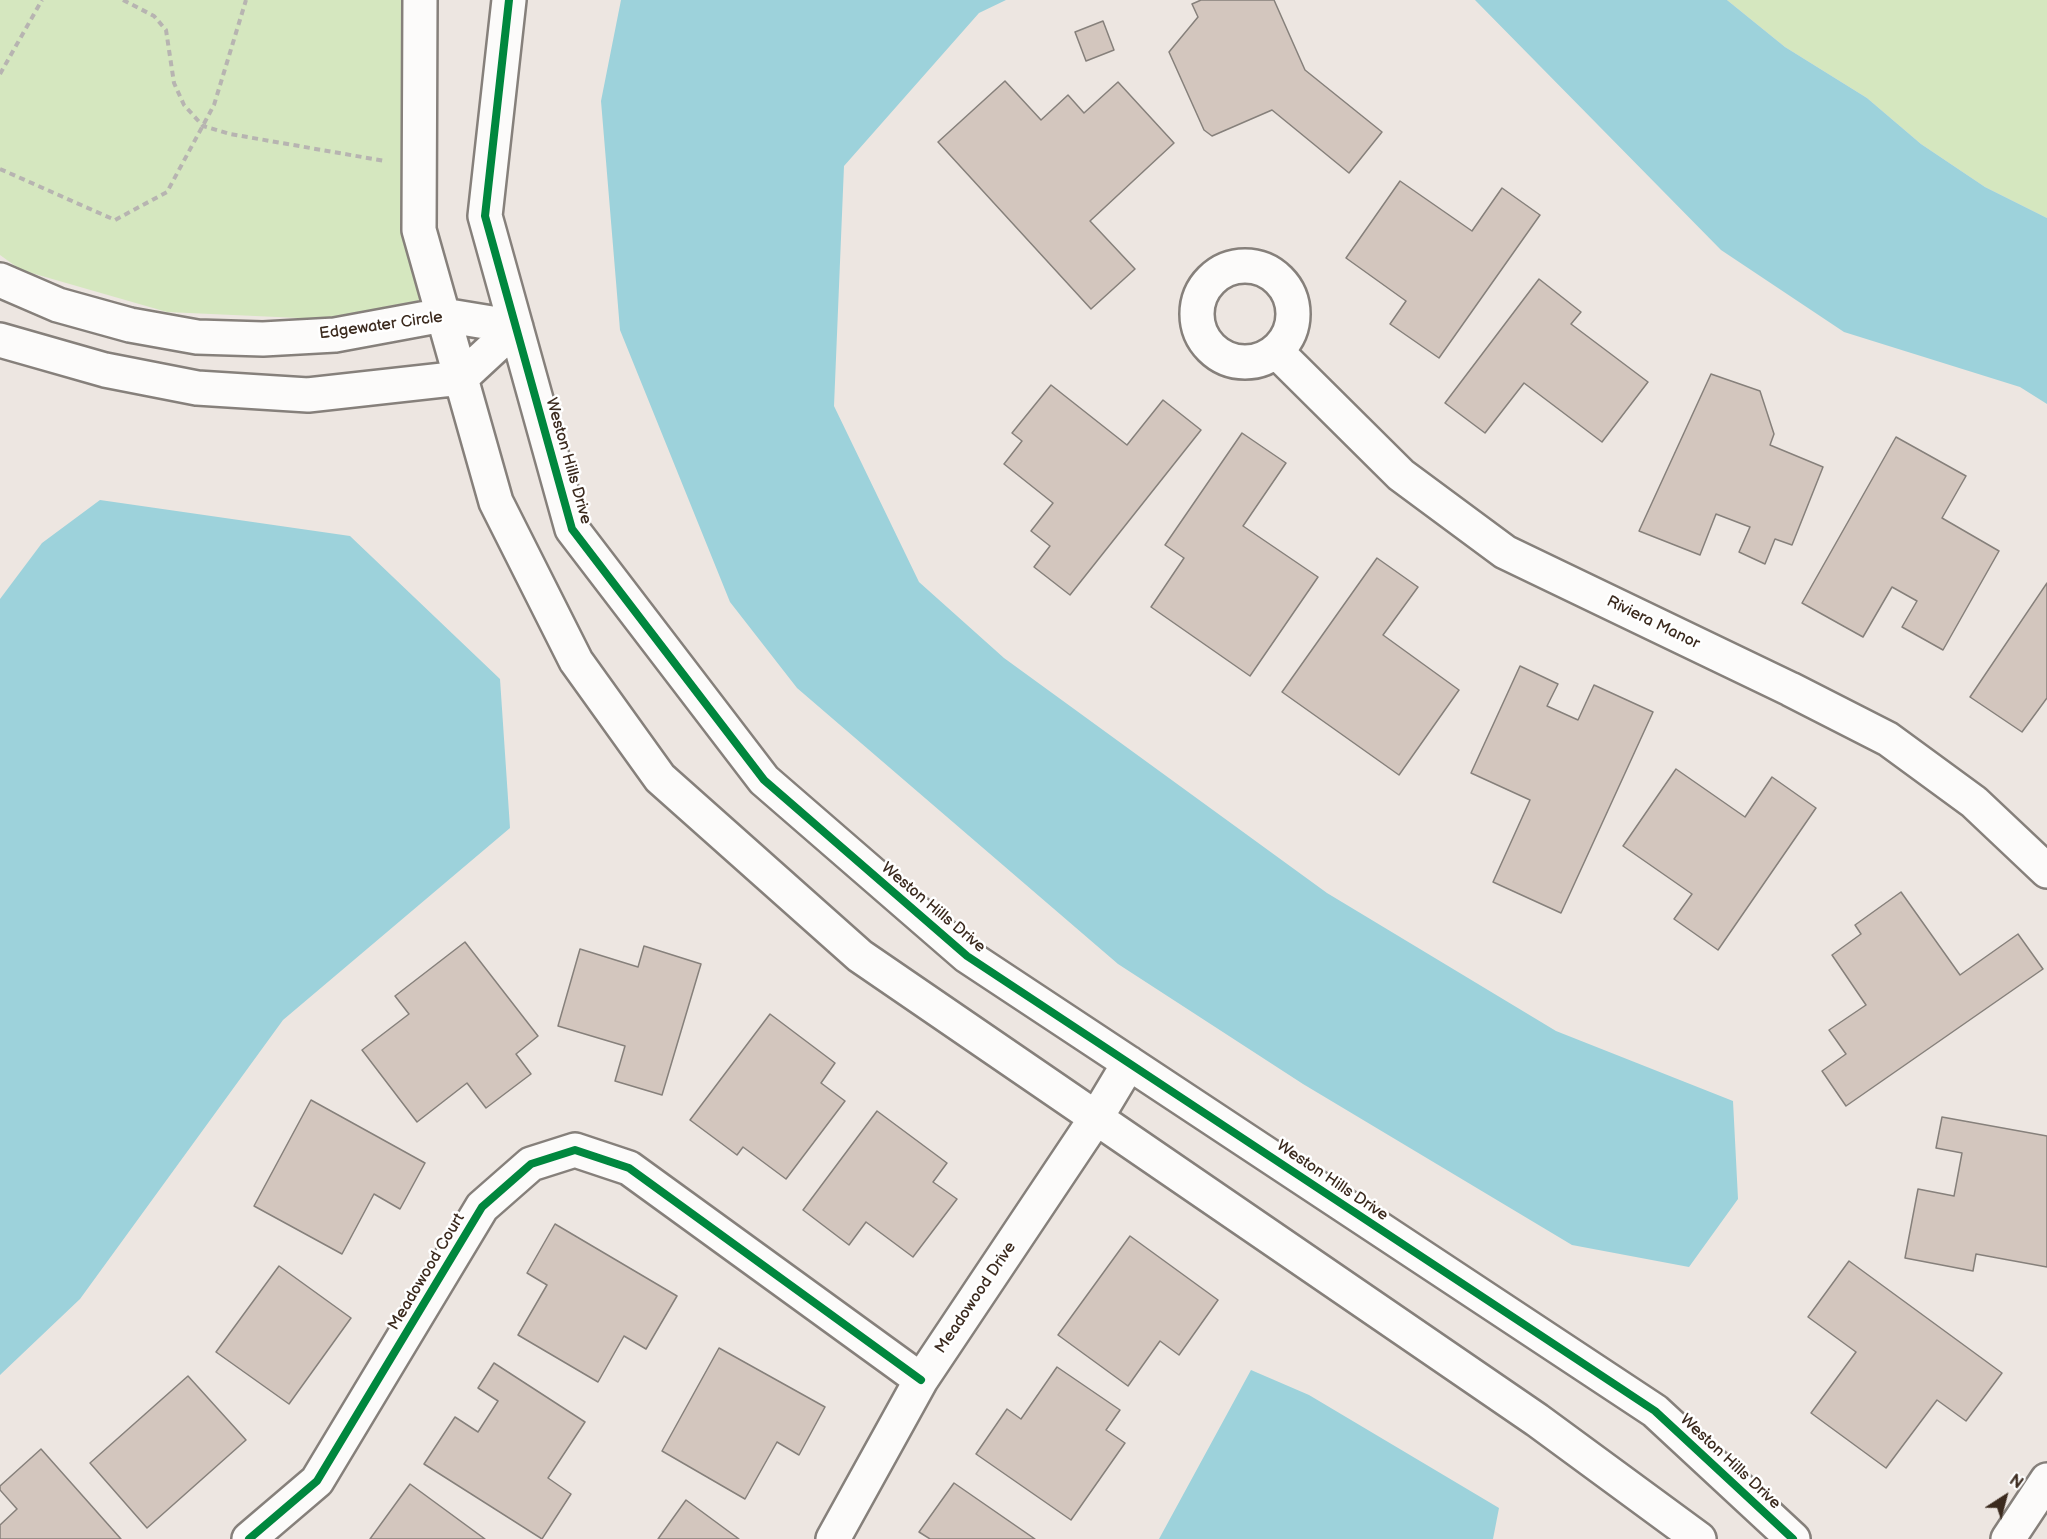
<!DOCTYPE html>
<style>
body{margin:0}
#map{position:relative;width:2047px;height:1539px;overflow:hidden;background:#ede6e1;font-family:"Balsamiq Sans",sans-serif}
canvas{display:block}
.north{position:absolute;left:1975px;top:1467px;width:60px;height:60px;-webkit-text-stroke:4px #fff;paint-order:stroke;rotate:36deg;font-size:16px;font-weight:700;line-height:24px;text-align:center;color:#3b2a1e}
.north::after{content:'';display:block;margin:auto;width:21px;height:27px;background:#3b2a1e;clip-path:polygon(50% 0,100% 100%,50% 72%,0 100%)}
</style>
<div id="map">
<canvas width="2047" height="1539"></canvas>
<div class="north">N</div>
</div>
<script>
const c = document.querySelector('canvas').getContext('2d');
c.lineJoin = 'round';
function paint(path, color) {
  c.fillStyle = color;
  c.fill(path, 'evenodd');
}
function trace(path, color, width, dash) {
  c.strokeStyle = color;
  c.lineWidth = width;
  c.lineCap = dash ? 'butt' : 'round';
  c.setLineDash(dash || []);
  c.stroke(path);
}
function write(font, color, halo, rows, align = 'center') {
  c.font = font + ' "Balsamiq Sans",sans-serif';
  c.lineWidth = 5;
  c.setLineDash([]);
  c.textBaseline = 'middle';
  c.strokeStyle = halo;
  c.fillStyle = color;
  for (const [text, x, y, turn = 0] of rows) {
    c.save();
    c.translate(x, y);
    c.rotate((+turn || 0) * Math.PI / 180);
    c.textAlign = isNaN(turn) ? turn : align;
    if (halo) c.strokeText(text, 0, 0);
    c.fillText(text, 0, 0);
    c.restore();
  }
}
paint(new Path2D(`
 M0,0h412l14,299 -105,20 -154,-7 -146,-42 -21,-15z
 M1727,0h320v218l-62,-31 -64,-43 -54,-46 -82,-51z`), '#d5e7bf');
paint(new Path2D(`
 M621,0h385l-27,13 -135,153 -10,240 85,176 85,76 323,235 229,138 177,70 5,98 -49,68 -117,-22 -269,-161 -185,-120 -321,-276 -67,-86 -110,-272 -19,-229z
 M1475,0h252l58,47 82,51 54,46 64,43 62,31v186l-27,-17 -176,-55 -123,-82z
 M100,500l250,36 150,143 10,149 -227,192 -203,279 -80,76v-776l42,-56z
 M1251,1370l58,25 190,113 -6,31h-334z`), '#9dd2db');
const building = new Path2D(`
 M1201,0h73l31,70 77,62 -33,41 -77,-63 -60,26 -8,-6 -35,-78 29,-35 -6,-13z
 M1103,21l11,29 -28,11 -11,-29z
 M1005,81l36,39 27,-25 16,18 34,-31 56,61 -84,78 45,48 -44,40 -153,-167z
 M1400,181l72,50 30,-43 38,27 -101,143 -49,-34 16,-23 -60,-43z
 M1539,279l42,33 -10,12 77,58 -46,60 -78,-59 -39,50 -40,-30z
 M1711,374l49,17 14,43 -4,11 53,22 -31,78 -17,-6 -10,25 -26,-12 11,-25 -34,-13 -16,41 -61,-24z
 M1051,385l76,60 36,-45 38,30 -131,165 -36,-28 16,-21 -19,-15 22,-28 -49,-39 18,-23 -10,-8z
 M1242,433l44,30 -43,63 75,51 -68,99 -99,-69 33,-49 -19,-13z
 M1896,437l70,39 -24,42 57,33 -56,99 -41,-23 15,-26 -25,-14 -29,50 -61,-34z
 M1377,558l41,29 -35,48 76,55 -60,85 -117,-83z
 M2047,583v115l-25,34 -52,-35z
 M1520,666l38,18 -11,22 31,14 16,-35 59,27 -92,201 -68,-31 37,-82 -59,-27z
 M1676,769l69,48 27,-40 44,31 -98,142 -44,-31 18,-25 -69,-48z
 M1901,892l59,83 58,-41 25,35 -197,137 -24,-35 24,-17 -17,-24 37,-25 -34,-50 29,-21 -6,-9z
 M465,942l73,94 -22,18 15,20 -45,34 -19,-25 -50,39 -55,-72 47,-36 -14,-18z
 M644,946l57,18 -39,131 -47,-14 10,-35 -67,-20 22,-77 58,18z
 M770,1014l65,49 -14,20 24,18 -59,78 -43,-32 -6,8 -47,-35z
 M311,1100l114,63 -25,46 -26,-15 -32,60 -88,-48z
 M877,1111l70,52 -14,19 24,17 -44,58 -47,-35 -17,23 -46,-35z
 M1942,1117l105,19v131l-71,-13 -3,17 -68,-13 13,-69 36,7 8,-43 -26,-5z
 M555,1224l122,72 -31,53 -22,-13 -26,46 -80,-47 29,-50 -20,-12z
 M1130,1236l88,64 -39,55 -19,-14 -32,45 -70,-51z
 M1849,1261l153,112 -36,48 -29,-21 -51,68 -75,-55 45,-61 -48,-35z
 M279,1266l72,52 -62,86 -73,-52z
 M719,1348l106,59 -26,48 -22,-13 -32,57 -83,-48z
 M494,1363l91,59 -37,56 23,16 -29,45 -118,-75 31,-47 23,15 20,-31 -20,-13z
 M1057,1367l63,43 -14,20 19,13 -54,77 -95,-66 31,-45 14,10z
 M188,1376l58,64 -99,88 -57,-65z
 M41,1449l80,90h-121v-14l17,-16 -17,-19v-4z
 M954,1483l81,56h-105l-11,-7z
 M410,1484l75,55h-115z
 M686,1500l53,39h-81z`);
paint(building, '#d3c6be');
trace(building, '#86807b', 1.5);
const street = new Path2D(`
 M420,0l-1,230 77,272 80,159 84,117 200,178 677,464 162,119
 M509,0l-24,216 87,313 192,251 203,176 688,455 138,128
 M1197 314a48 48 0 1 1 96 0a48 48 0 1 1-96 0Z
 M0,280l58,25 72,20 67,12 66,2 72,-4 108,-20 73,12
 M0,340l105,30 92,18 111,7 153,-17 55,-51
 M1277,352l124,123 104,77 285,137 98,50 86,63 73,69
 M249,1539l68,-58 165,-274 49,-43 44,-14 54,18 292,212
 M833,1539l88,-159 175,-262 33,-55
 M2008,1539l39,-59`);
trace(street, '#86807b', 38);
trace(new Path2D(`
 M123,0l31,16 12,14 8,53 10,22 19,21 27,8 155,27
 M0,74l42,-74
 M0,169l115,51 52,-28 47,-87 32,-105`), '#b7b4b1', 4, [6, 4.5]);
trace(street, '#fcfbfa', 33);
trace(new Path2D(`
 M509,0l-24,216 87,313 192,251 203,176 688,455 138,128
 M249,1539l68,-58 165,-274 49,-43 44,-14 54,18 292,212`), '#00873e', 8);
write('16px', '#3b2a1e', '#fff', [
 ["Edgewater Circle",381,326,-8],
 ["Weston Hills Drive",568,461,74],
 ["Riviera Manor",1653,623,26],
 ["Weston Hills Drive",933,908,40],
 ["Weston Hills Drive",1332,1181,34],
 ["Meadowood Court",427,1272,-59],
 ["Meadowood Drive",976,1298,-56],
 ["Weston Hills Drive",1730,1462,43]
]);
</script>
